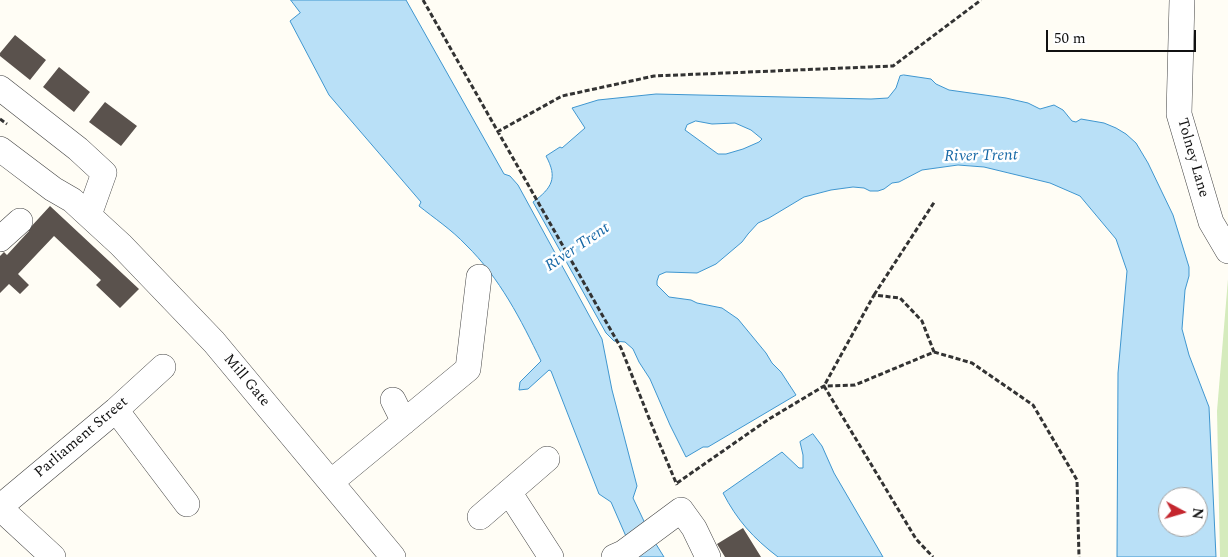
<!DOCTYPE html>
<style>
body{margin:0}
#map{position:relative;width:1228px;height:557px;overflow:hidden;background:#fffdf5;font-family:Spectral,serif}
canvas{display:block}
.north{position:absolute;left:1158px;top:487px;width:50px;height:50px;box-sizing:border-box;background:#fff;border:1px solid #a0a0a0;border-radius:50%;rotate:96deg;font-size:14px;font-weight:700;line-height:20px;text-align:center;color:#111}
.north::after{content:'';display:block;margin:auto;width:18px;height:22px;background:#c4262e;clip-path:polygon(50% 0,100% 100%,50% 72%,0 100%)}
.scale{position:absolute;left:1046px;top:30px;width:150px;height:22px;box-sizing:border-box;border:2px solid #111;border-top:0;padding-left:6px;font-size:15px;line-height:18px;white-space:nowrap;color:#111;-webkit-text-stroke:4px #fff;paint-order:stroke}
</style>
<div id="map">
<canvas width="1228" height="557"></canvas>
<div class="north">N</div>
<div class="scale">50 m</div>
</div>
<script>
const c = document.querySelector('canvas').getContext('2d');
c.lineJoin = 'round';
function paint(path, color) {
  c.fillStyle = color;
  c.fill(path, 'evenodd');
}
function trace(path, color, width, dash) {
  c.strokeStyle = color;
  c.lineWidth = width;
  c.lineCap = dash ? 'butt' : 'round';
  c.setLineDash(dash || []);
  c.stroke(path);
}
function write(font, color, halo, rows, align = 'center') {
  c.font = font + ' Spectral,serif';
  c.lineWidth = 5;
  c.setLineDash([]);
  c.textBaseline = 'middle';
  c.strokeStyle = halo;
  c.fillStyle = color;
  for (const [text, x, y, turn = 0] of rows) {
    c.save();
    c.translate(x, y);
    c.rotate((+turn || 0) * Math.PI / 180);
    c.textAlign = isNaN(turn) ? turn : align;
    if (halo) c.strokeText(text, 0, 0);
    c.fillText(text, 0, 0);
    c.restore();
  }
}
paint(new Path2D(`
 M1228,279v278h-8l-3,-146z`), '#d5ebbd');
const water = new Path2D(`
 M291,0h115l98,174 6,2 8,9 84,154 10,51 25,96 -4,12 18,38 13,21h-29l-24,-55 -12,-8 -48,-123 -2,-1 -21,19 -9,1 1,-8 21,-21c-20,-41 -41,-83 -75,-116 -14,-15 -32,-27 -47,-39l2,-4 -92,-107 -39,-74 10,-8z
 M904,75l27,4 5,5 13,6 57,8 22,5 12,6 14,-4 9,5 9,11 4,1 5,-3 23,4 12,5 10,6 10,9 12,20 25,52 16,52v9l-4,14 -3,39 7,26 20,52 7,150h-99l1,-184 9,-102 -11,-32 -36,-43 -30,-13 -66,-16 -26,-2 -36,5 -23,12 -7,1 -8,6 -6,2h-8l-6,-3 -11,-1 -22,3 -27,7 -35,21 -11,5 -10,11 -6,8 -26,22 -19,9 -31,-1 -7,3 -2,6v4l12,12 22,3 6,3 25,5 16,11 28,34 6,10 9,9 15,23 -88,52h-5l-17,10 -16,-32 -20,-46 -11,-17 -6,-13 -8,-7 -11,-1 -8,-8 -73,-131c19,-14 25,-24 13,-46l14,-9 2,1 23,-20 -13,-20 26,-8 58,-6 215,5 17,-1 8,-10 4,-12zM696,121l16,3 23,-1 16,7 11,9 -3,3 -16,7 -17,5h-8l-33,-24 2,-5zM1168,497h30v30h-30z
 M813,434l9,12 12,27 49,84h-105c-25,-19 -41,-37 -55,-64l59,-41 17,16h4v-13l-3,-13z`);
paint(water, '#b9e0f7');
trace(water, '#3f96cf', 1);
paint(new Path2D(`
 M15,35l31,25 -16,20 -30,-24v-3z
 M59,67l31,25 -16,20 -31,-25z
 M105,102l32,24 -16,20 -32,-24z
 M50,206l89,83 -19,19 -24,-23 5,-5 -47,-44 -36,38 11,11 -9,9 -11,-10 -9,9v-37l4,-4 3,3 22,-24 -1,-1z
 M743,528l18,29h-36l-8,-13z`), '#5a524d');
const minor = new Path2D(`
 M1182,0l-3,114 32,108 17,29
 M0,88l78,61 26,24 -15,42
 M0,149l53,40 19,11 49,45 93,97 179,215
 M0,239l20,-18
 M393,400l11,22
 M116,410l71,94
 M331,482l137,-113 11,-92
 M509,492l42,65
 M0,507l116,-97 47,-43
 M0,508l53,49
 M480,517l67,-58
 M614,557l9,-4 58,-43 13,18 14,29`);
trace(minor, '#444', 26);
trace(new Path2D(`
 M423,0l198,348 34,85 22,52
 M0,119l7,5
 M497,132l65,-36 92,-20 239,-10 88,-66
 M874,295l61,-94
 M934,352l38,11 61,42 44,75 2,77
 M677,483l92,-64 55,-33 31,-1 79,-33 -12,-31 -22,-23 -26,-3 -50,91 92,153 17,18`), '#333', 3, [5, 2.5]);
trace(minor, '#fff', 25);
write('15px', '#111', '#fff', [
 ["Tolney Lane",1192,158,74],
 ["Mill Gate",246,381,50],
 ["Parliament Street",82,438,-40]
]);
write('italic 16px', '#1768a6', '#fff', [
 ["River Trent",981,157,-1],
 ["River Trent",578,248,-34]
]);
</script>
